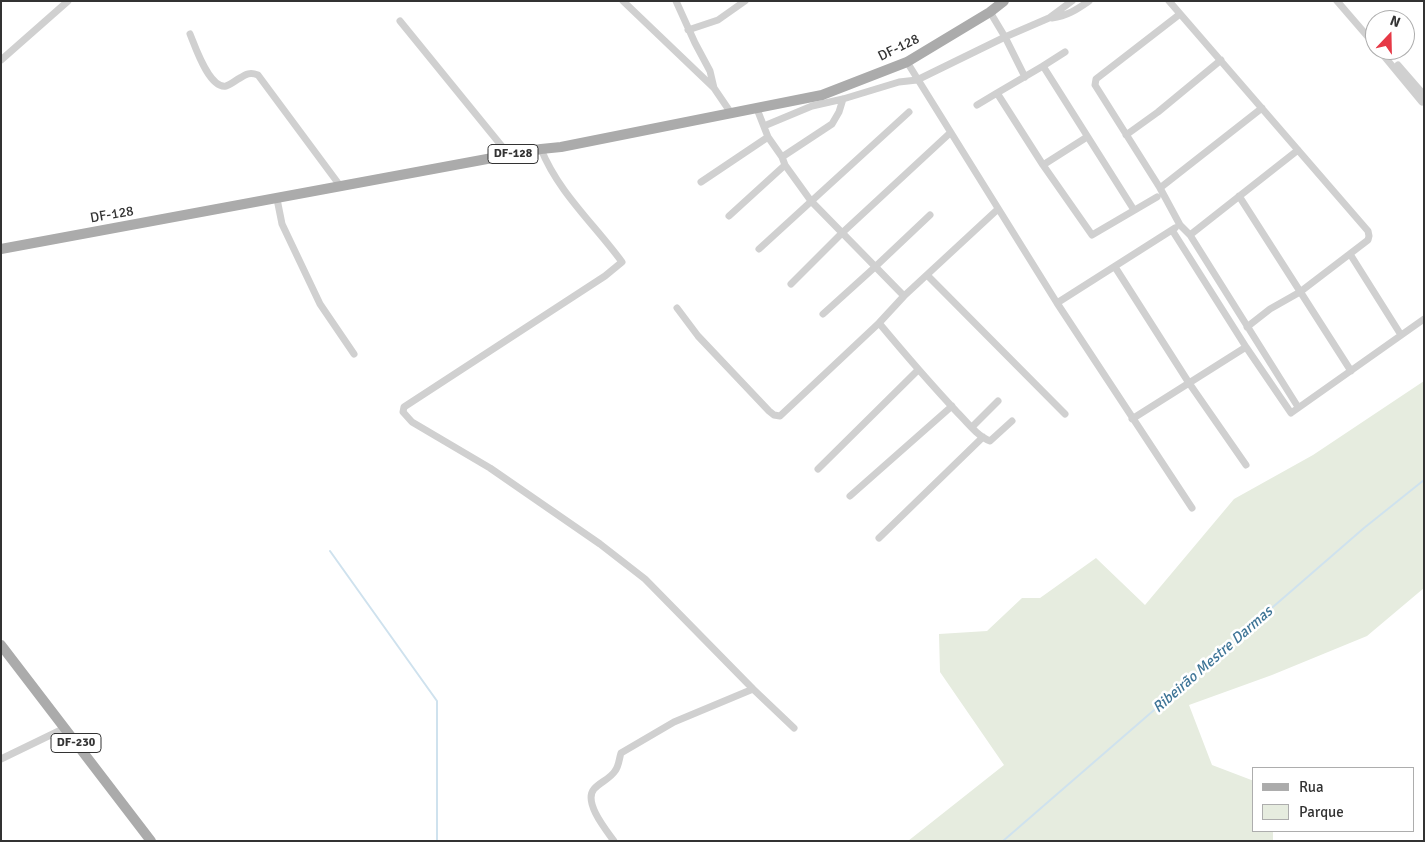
<!DOCTYPE html>
<meta charset="utf-8">
<style>
body{margin:0}
#map{position:relative;width:1425px;height:842px;overflow:hidden;background:#fff;font-family:Signika,sans-serif}
canvas{display:block}
.frame{position:absolute;inset:0;border:2px solid #333;pointer-events:none}
.legend{position:absolute;left:1252px;top:767px;width:162px;height:65px;box-sizing:border-box;background:#fff;border:1px solid #adadad;margin:0;padding:6px 9px;list-style:none;font-size:15px;color:#333}
.legend li{display:flex;align-items:center;gap:10px;height:25px}
.legend b{width:25px;border:1px solid #adadad}
.north{position:absolute;left:1365px;top:10px;width:50px;height:50px;box-sizing:border-box;background:#fff;border:1px solid #adadad;border-radius:50%;rotate:21deg;font-size:14px;font-weight:700;line-height:20px;text-align:center;color:#333}
.north::after{content:'';display:block;margin:auto;width:18px;height:22px;background:#e63946;clip-path:polygon(50% 0,100% 100%,50% 72%,0 100%)}
</style>
<div id="map">
<canvas width="1425" height="842"></canvas>
<div class="frame"></div>
<ul class="legend">
<li><b style="height:6px;background:#ababab"></b>Rua</li>
<li><b style="height:14px;background:#e6ecdf"></b>Parque</li>
</ul>
<div class="north">N</div>
</div>
<script>
const c = document.querySelector('canvas').getContext('2d');
c.lineJoin = 'round';
function paint(path, color) {
  c.fillStyle = color;
  c.fill(path, 'evenodd');
}
function trace(path, color, width, dash) {
  c.strokeStyle = color;
  c.lineWidth = width;
  c.lineCap = dash ? 'butt' : 'round';
  c.setLineDash(dash || []);
  c.stroke(path);
}
function write(font, color, halo, rows, align = 'center') {
  c.font = font + ' Signika,sans-serif';
  c.lineWidth = 5;
  c.setLineDash([]);
  c.textBaseline = 'middle';
  c.strokeStyle = halo;
  c.fillStyle = color;
  for (const [text, x, y, turn = 0] of rows) {
    c.save();
    c.translate(x, y);
    c.rotate((+turn || 0) * Math.PI / 180);
    c.textAlign = isNaN(turn) ? turn : align;
    if (halo) c.strokeText(text, 0, 0);
    c.fillText(text, 0, 0);
    c.restore();
  }
}
paint(new Path2D(`
 M1424,381v207l-57,48 -95,39 -83,30 23,60 42,16v50h19v10h-365l96,-76 -64,-93 -1,-38 48,-3 35,-33h18l56,-40 49,47 89,-106 79,-44z`), '#e6ecdf');
trace(new Path2D(`
 M330,551l107,150v140
 M1003,841l361,-313 60,-48`), '#cfe2ee', 2);
trace(new Path2D(`
 M623,1l91,87 17,25
 M676,1l19,42 15,28 4,17
 M1169,1l199,230 1,5 -1,4 -68,52 -30,17 -23,18
 M1337,1l38,44
 M990,12l15,25 20,40
 M1180,14l-84,65 -1,6 65,103 20,37 10,10 108,172
 M1052,18c15,-2 24,-8 37,-17
 M400,21l109,134
 M688,30l30,-10 27,-19
 M190,34c5,12 19,55 36,52 4,-1 10,-6 14,-8 6,-4 10,-6 18,-3l83,112
 M1379,50l43,52
 M1,60l67,-59
 M907,62l150,241 135,205
 M1398,65l26,30
 M1043,66l22,-14
 M977,105l20,-12
 M757,109l11,28 14,20 3,8 26,36 93,95
 M764,126l48,-20 31,-7 56,-17 18,-2 88,-43 44,-19 23,-17
 M1126,135l32,-23 63,-52
 M541,149c17,43 54,76 81,113l-17,14 -201,131 -1,5 9,10 78,46 110,76 45,35 108,110 41,39
 M782,157l50,-33 7,-12 4,-13
 M1043,165l44,-28
 M701,182l67,-45
 M1160,188l102,-80
 M1239,196l112,175
 M277,199l5,25 38,80 34,50
 M1134,210l-91,-144 -46,27 46,72 49,70 65,-38
 M729,216l56,-51
 M1172,230l74,117 45,66 133,-94
 M1190,235l108,-85
 M759,249l150,-137
 M1350,254l51,81
 M1115,267l74,116 57,82
 M927,275l138,139
 M791,284l51,-51 108,-100
 M1057,303l118,-75
 M677,308l21,28 71,75 5,4 6,1 99,-93 25,-27 94,-87
 M823,314l52,-47 55,-52
 M879,323c25,30 50,59 77,88 10,10 21,25 34,30l22,-20
 M1132,419l114,-72
 M972,427l26,-26
 M818,469l100,-99
 M850,496l102,-90
 M879,538l104,-101
 M1,759l64,-31
 M614,841c-8,-11 -31,-39 -20,-52 6,-7 16,-10 21,-18 4,-5 4,-12 6,-18l53,-31 79,-33`), '#d0d0d0', 7);
trace(new Path2D(`
 M1,249l540,-100 20,-2 261,-52 85,-33 83,-50 14,-11
 M1,645l150,196`), '#ababab', 10);
for (const [x, y, w] of [
 [513,154,50],
 [76,743,50]
]) {
  const box = new Path2D();
  box.roundRect(x - w / 2, y - 9.5, w, 19, 4);
  c.fillStyle = '#fff';
  c.fill(box);
  trace(box, '#333', 1);
}
write('bold 12px', '#333', null, [
 ["DF-128",513,154],
 ["DF-230",76,743]
]);
write('14px', '#333', '#fff', [
 ["DF-128",899,48,-26],
 ["DF-128",112,215,-10]
]);
write('italic 15px', '#3f7597', '#fff', [
 ["Ribeirão Mestre Darmas",1213,660,-41]
]);
</script>
